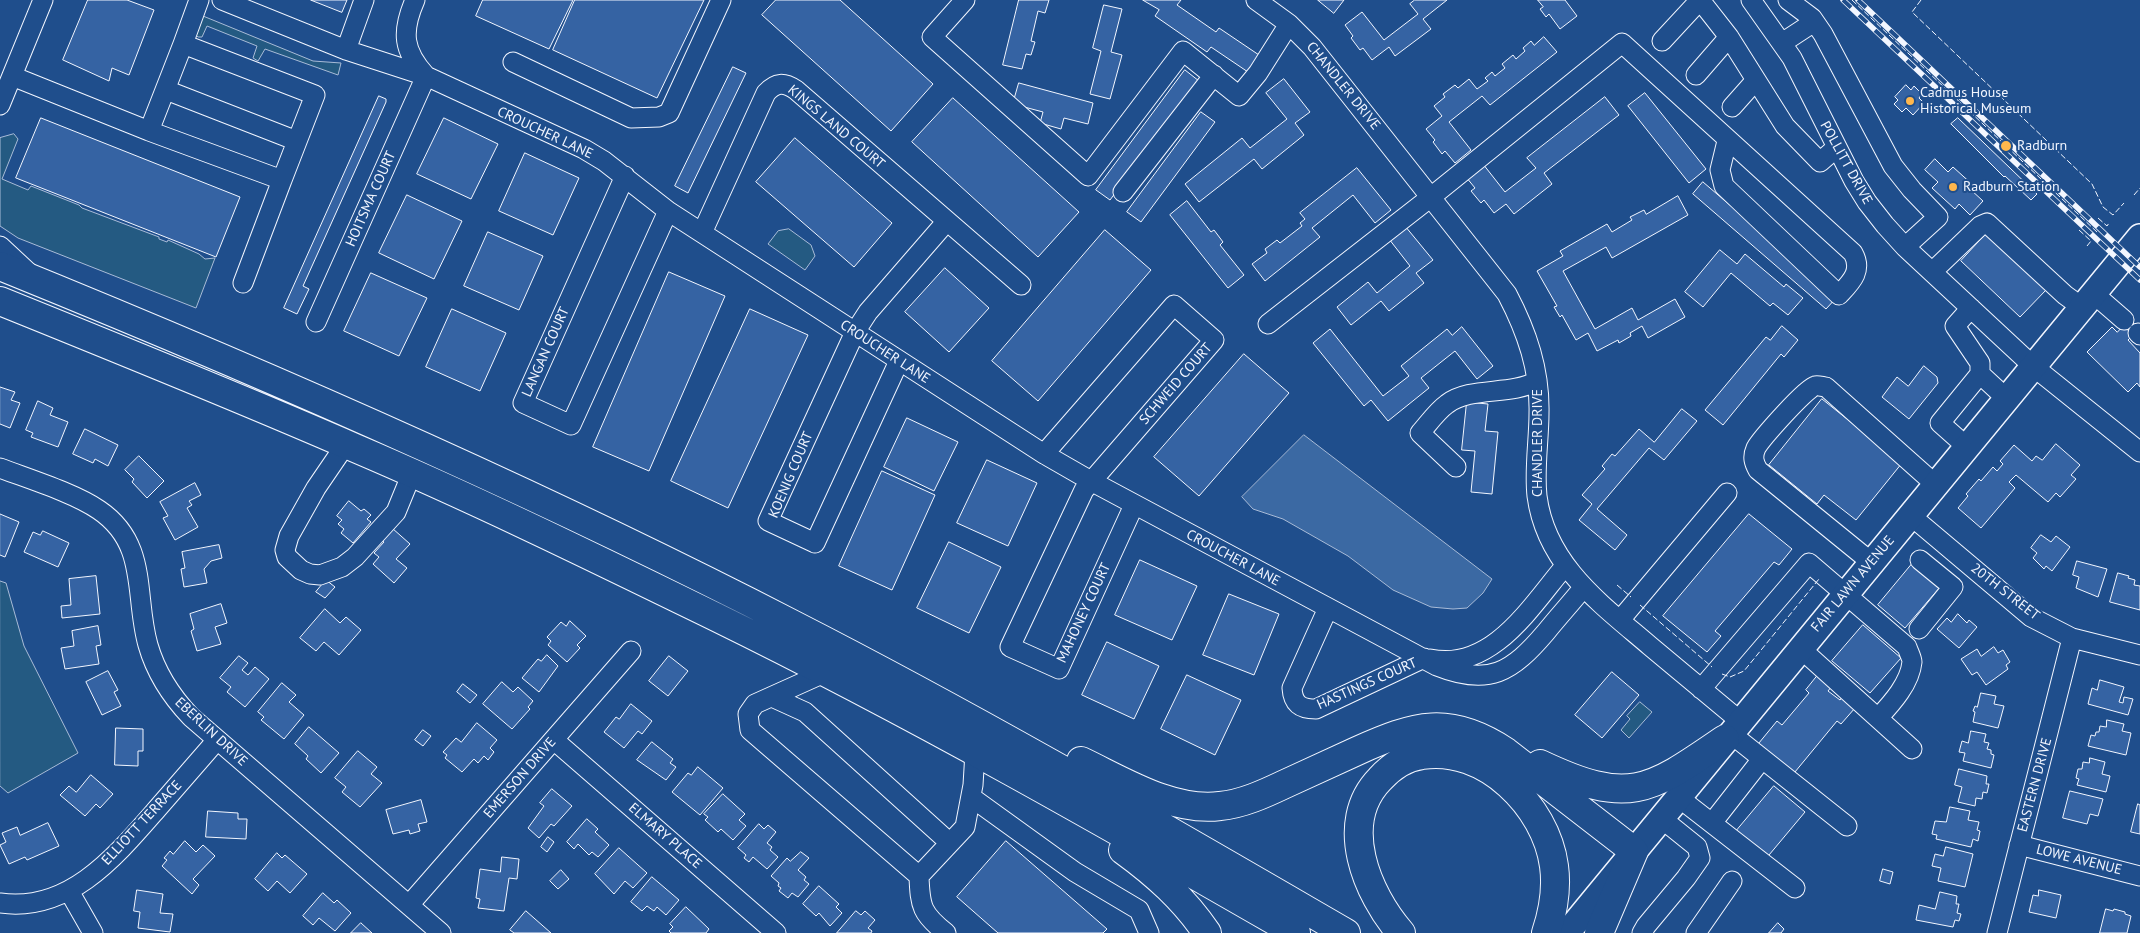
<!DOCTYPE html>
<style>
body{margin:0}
canvas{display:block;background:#1f4e8c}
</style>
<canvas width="2140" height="933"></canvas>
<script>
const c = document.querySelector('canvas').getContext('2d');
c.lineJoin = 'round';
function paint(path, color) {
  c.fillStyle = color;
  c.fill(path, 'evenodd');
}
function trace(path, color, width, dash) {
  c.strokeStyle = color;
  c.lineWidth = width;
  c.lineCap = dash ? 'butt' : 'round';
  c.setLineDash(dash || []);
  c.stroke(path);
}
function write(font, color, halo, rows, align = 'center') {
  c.font = font + ' "PT Sans",sans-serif';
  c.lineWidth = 4;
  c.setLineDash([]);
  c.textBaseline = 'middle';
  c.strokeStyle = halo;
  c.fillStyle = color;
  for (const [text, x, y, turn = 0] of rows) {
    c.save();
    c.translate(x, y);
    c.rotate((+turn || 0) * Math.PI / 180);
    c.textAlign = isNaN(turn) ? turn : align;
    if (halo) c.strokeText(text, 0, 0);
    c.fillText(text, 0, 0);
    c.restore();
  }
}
const green = new Path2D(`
 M203,16l110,45 28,2 -3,12 -73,-26 -7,12 -5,-3 4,-12 -50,-20 -5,11h-4l-2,-2z
 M14,134l4,5 -16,40 26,11 3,-4 48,19 3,3 77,29v2l8,3 1,-2 31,14 6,5 10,-1 -19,50 -178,-70 -18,-12v-88z
 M789,229l22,16 4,11 -10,14 -37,-26 10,-13z
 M0,581l6,2 18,63 54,107 -70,40 -8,-7z
 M1640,702l12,10 -23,26 -8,-8 9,-11 -3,-3z`);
paint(green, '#245a82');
trace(green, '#a8bbd7', 1);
const water = new Path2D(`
 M1304,435l188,144 -9,14 -16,15 -14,1 -22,-2 -38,-17 -45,-34 -65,-37 -30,-10 -11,-12z`);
paint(water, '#3b69a3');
trace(water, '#a8bbd7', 1);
const building = new Path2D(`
 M88,0h39l27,10 -25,65 -17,-7 -3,13 -46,-21z
 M311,0h36l-5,12z
 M483,0h90l-24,49 -73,-33z
 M575,0h129l-47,98 -104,-48z
 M776,0h64l93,84 -42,47 -129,-116z
 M1019,0h30l-4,13 -7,-2 -7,30 4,1 -4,13 -5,-1 -4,15 -19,-4z
 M1143,0h38l-4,5 39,27 3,-4 40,27 -11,17 -37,-25 -4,5 -52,-36 4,-6z
 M1318,0h26l-10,13z
 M1415,0h32l-24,19 8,10 -36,27 -6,-9 -17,13 -9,-12 -3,2 -9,-12 2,-2 -8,-11 17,-13 22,28 34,-26 -8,-10z
 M1538,0h27l12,16 -17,13 -11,-15 -3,3 -6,-8 3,-2z
 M1104,5l18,4 -11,43 11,3 -12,44 -20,-5 11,-43 -8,-3z
 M1544,37l13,15 -67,53 -8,-9 -33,26 22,28 -16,13 -10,-12 -3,3 -9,-12 2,-2 -9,-11 16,-13 -8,-10 11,-9 -2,-3 12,-9 3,3 11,-9 8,10 11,-8 -3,-3 7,-6 3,4 10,-8 -3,-4 11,-9 3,4 9,-8 -2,-3 8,-7 3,4z
 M733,67l13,6 -58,120 -13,-7z
 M1185,70l14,11 -89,119 -14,-10z
 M1284,79l26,33 -15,11 9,12 -42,34 -8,-10 -55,43 -14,-18 57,-46 8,10 37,-29 -21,-26z
 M1019,83l74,20 -5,21 -24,-6 -3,11 -21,-6 3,-11 -30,-8z
 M1906,85l5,5 3,-4 8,8 -3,4 5,5 -11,12 -7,-7 -4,4 -8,-8 4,-4 -3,-3z
 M1645,93l61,76 -17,14 -61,-77z
 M379,96l7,3v3l-83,184 6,3 -12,25 -13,-6z
 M1605,97l14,18 -75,58 8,11 -38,30 -8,-10 -12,9 -10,-13 -3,3 -10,-12 4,-3 -9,-11 17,-13 22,28 31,-24 -9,-10z
 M953,98l126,114 -41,45 -126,-115z
 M1201,112l14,10 -74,100 -14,-10z
 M41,118l199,79 -24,60 -200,-79z
 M444,118l54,26 -27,55 -54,-25z
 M1958,118l79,76 -6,6 -26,-24 -1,1 -53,-53z
 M795,138l97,85 -38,44 -98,-85z
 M525,153l54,25 -26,57 -54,-24z
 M1935,159l13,13 5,-5 21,19 -4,3 13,12 -13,14 -11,-11 -4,5 -23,-21 6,-6 -13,-12z
 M1357,168l34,42 -16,13 -22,-28 -41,33 8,9 -55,44 -13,-17 15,-11 -2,-4 12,-9 3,3 22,-17 -2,-3 5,-4 -5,-6z
 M1703,182l134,115 -11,12 -133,-115z
 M407,195l55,26 -28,58 -55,-26z
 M1678,196l10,19 -76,43 -6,-11 -43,24 32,58 37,-21 6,12 37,-21 10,18 -37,21 -6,-12 -12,7 1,3 -12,7 -1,-3 -21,11 -9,-18 -12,7 -14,-25 -2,2 -6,-10 3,-1 -20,-35 26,-15 -3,-5 47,-27 5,8 20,-12 -2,-3 14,-7 2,4z
 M1187,201l24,31 3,-2 9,12 -3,3 24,30 -16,13 -58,-73z
 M1405,226l28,34 -17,13 8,10 -35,28 -8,-10 -30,24 -14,-18 31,-25 9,11 33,-27 -21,-27z
 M1105,230l46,40 -113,131 -46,-40z
 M488,232l55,24 -24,54 -55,-24z
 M1986,234l60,56 -26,27 -59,-56z
 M1720,250l17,14 8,-10 39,33 2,-3 17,14 -15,17 -15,-12 -3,3 -39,-33 -28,34 -18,-15z
 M945,268l44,40 -40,44 -44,-40z
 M669,272l56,24 -76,175 -56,-24z
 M371,273l56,25 -28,58 -55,-25z
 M452,309l54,24 -26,58 -54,-24z
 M750,309l58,26 -80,173 -57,-27z
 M2129,320l9,10 -10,10 12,13v34l-3,-4 -9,9 -41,-40 25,-25 5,5z
 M1782,326l16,14 -14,17 -3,-3 -58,71 -18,-15 61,-73 4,3z
 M1462,327l31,39 -16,13 -22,-28 -34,27 8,10 -41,33 -17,-21 -7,6 -51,-63 17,-14 53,67 26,-20 -8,-10 46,-37 5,6z
 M1244,354l45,39 -90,103 -45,-39z
 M1924,366l13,11 1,6 -29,36 -27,-22 15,-20 11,9z
 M0,387l15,5 -4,8 9,3 -10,25 -10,-4z
 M1822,399l80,64 -46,57 -32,-25 -7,9 -48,-39z
 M38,401l15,7 -3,7 18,7 -10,25 -27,-10 2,-4 -7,-3z
 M1467,402l21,2 -3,27 13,1 -6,62 -21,-2 4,-41 -13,-1z
 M1682,409l15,12 -33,39 -15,-12 -52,61 30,26 -12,15 -36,-30 13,-16 -10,-9 23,-26 -3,-3 10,-12 3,2 24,-27 15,13z
 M907,418l51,24 -24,49 -50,-24z
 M85,429l33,16 -10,21 -13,-7 -2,4 -20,-9z
 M2056,444l24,21 -9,10 5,4 -16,18 -4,-4 -8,9 -32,-27 -7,7 6,6 -34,40 -23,-20 10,-12 -2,-2 13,-15 2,2 12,-14 4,4 6,-7 -3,-3 14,-16 18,16 4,-5 6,4z
 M139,456l25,25 -17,17 -15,-16 2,-3 -9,-9z
 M987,460l50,23 -29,63 -51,-23z
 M882,471l53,24 -43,95 -53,-24z
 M195,483l6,12 -12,6 3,4 -5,3 11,19 -23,13 -12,-22 5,-2 -8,-14z
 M349,501l12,10 3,-2 7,6 -4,4 4,3 -18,21 -12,-10 3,-4 -6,-5 4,-4 -5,-4z
 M0,514l19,8 -14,35 -5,-2z
 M1749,514l43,35 -13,16 -5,-3 -59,69 6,5 -14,16 -44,-36z
 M392,528l18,16 -14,15 11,9 -13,15 -21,-19 6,-7 -5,-4 10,-11 -3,-2z
 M43,531l26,12 -11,24 -34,-15 9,-20 7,3z
 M2041,535l10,7 5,-6 14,11 -18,24 -6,-5 -2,3 -11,-11 4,-5 -6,-5z
 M949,542l52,25 -32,66 -52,-25z
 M219,545l3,13 -11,3 -7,8 3,14 -23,4 -3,-18 4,-1 -3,-16z
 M1140,560l57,26 -25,54 -57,-25z
 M2077,561l30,8 -9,28 -22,-9 3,-11 -6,-2z
 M1912,564l28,23 -35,41 -27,-23z
 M2118,573l11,3 -1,2 7,2 -1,5 6,1v24l-30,-8z
 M96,576l4,38 -38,4 -1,-12 10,-1 -2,-26z
 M326,580l9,7 -10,11 -9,-6z
 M1229,594l50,20 -25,61 -51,-20z
 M221,604l6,19 -12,4 6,17 -24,7 -6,-20 3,-2 -4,-15z
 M325,609l15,14 6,-6 15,13 -22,25 -15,-13 -8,9 -16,-13z
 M1958,614l9,9 2,-3 8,7 -18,21 -22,-19 10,-11 4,4z
 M570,621l16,15 -9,9 3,3 -13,14 -19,-17 3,-4 -4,-4 14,-15 5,4z
 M1863,625l38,33 -31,35 -38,-32z
 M98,626l3,19 -5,1 3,18 -34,5 -4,-21 13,-2 -2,-15z
 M1107,642l52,24 -25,53 -52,-24z
 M1994,647l4,6 5,-3 7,12 -4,3 2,4 -22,16 -9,-13 -5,3 -11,-16 16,-10 4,7z
 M547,655l11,11 -19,26 -17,-14 16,-19 3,2z
 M239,656l9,7 -6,7 6,5 7,-8 14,12 -24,28 -18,-15 4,-5 -11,-9z
 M669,656l19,15 -20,25 -19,-15z
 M108,671l10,19 -4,2 7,14 -19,9 -16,-33z
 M1612,672l27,23 -37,43 -27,-23z
 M1187,675l54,25 -26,55 -54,-26z
 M1818,675l14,11 -4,5 12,9 2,-3 13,11 -14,16 -4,-3 -47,57 -36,-29 23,-28 5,4 27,-32 -3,-3z
 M2100,680l24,7 -5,15 4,1 1,-6 9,2 -5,16 -40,-11 4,-16 5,2z
 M502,682l11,10 5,-5 15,14 -5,6 2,2 -18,20 -29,-25z
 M282,683l14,12 -7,7 15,13 -20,24 -23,-19 3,-3 -6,-5z
 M463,684l14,11 -7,8 -13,-11z
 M1981,693l15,3 -2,8 10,2 -6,22 -25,-6 2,-10 -2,-1 2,-5 2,1z
 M631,704l21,17 -10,13 -4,-3 -14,17 -20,-16 12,-15 3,2z
 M2107,720l17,4 -2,7 9,2 -5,22 -38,-9 3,-11 4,1 1,-4h3l1,-6 6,1z
 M477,723l20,17 -7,8 4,4 -6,8 -4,-4 -6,7 -4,-4 -12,13 -17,-14 2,-3 -4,-3 13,-14 5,4z
 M309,727l30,26 -18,20 -15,-14 2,-3 -13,-12z
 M116,728l27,1v22h-5v15l-23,-1z
 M423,730l8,6 -8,10 -8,-6z
 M1971,731l15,3 -2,8 5,1 -2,6 4,1v4l3,1 -3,13 -28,-7 2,-8 -6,-1 3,-11 6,2z
 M652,742l21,17 -3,4 6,4 -10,13 -29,-20z
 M358,751l19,16 -6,7 11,9 -22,24 -18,-15 4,-5 -11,-9z
 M2090,758l15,4 -3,12 8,2 -4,16 -29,-7 2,-6 -3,-1 2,-9h4l1,-7 6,1z
 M698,767l25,21 -23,27 -28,-23 16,-19 3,2z
 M1959,769l28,7 -1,8h3l-2,9 -4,-1 -1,7 -6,-1 -1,8 -17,-4 4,-15 -7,-2z
 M91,775l22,19 -13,14 -4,-4 -11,12 -25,-21 9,-9 7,6z
 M1774,786l31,26 -41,49 -31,-26z
 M552,789l20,17 -18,20 -3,-2 -12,14 -11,-10 16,-22 -4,-3z
 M2070,791l33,8 -5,17 -8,-2 -3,10 -24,-6z
 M723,794l22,20 -6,6 7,6 -13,14 -12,-11 -3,3 -13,-12 3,-3 -4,-3z
 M421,800l6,22 -9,2 2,7 -10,3 -1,-4 -16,4 -7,-24z
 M2138,804l2,1v29l-9,-2z
 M1950,807l20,4 -2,9 11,2 -2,8 3,1 -2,10 -5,-2 -2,8 -35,-8 1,-4 -5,-1 3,-13 11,1z
 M208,811l30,2v6h9l-1,20 -40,-2z
 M587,819l11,10 -3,3 14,13 -11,12 -6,-5 -3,3 -11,-11 -4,5 -7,-7z
 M48,823l11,23 -32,14 -2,-3 -16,7 -9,-19 6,-3 -4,-9 15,-6 3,8z
 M759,824l5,5 4,-4 8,7 -9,11 5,4 -2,3 8,7 -11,12 -14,-12 -4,5 -5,-4 2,-3 -8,-7z
 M548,837l6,5 -7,10 -6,-5z
 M185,841l11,11 7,-7 12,11 -22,23 6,6 -7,9 -30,-28 5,-6 -3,-2 6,-7 3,3z
 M1006,841l101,88 -4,4h-105l-41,-36z
 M1946,847l27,7 -8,33 -27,-6 3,-13 -9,-2 3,-12 8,2z
 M619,848l28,25 -14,15 -8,-7 -11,13 -19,-20z
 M801,852l8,6 -11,12 8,7 -2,3 5,4 -11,13 -6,-4 -4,5 -9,-7 2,-3 -3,-2 1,-3 -8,-7 16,-18 3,3z
 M277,853l5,5 3,-3 22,19 -17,19 -13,-12 -9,10 -13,-12z
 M502,857l17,2 -2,20 -8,-1 -5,33 -26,-3 2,-9 -4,-1 4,-29 20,3z
 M1883,869l10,3 -3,12 -10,-3z
 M561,870l8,9 -11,10 -8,-8z
 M652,877l27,23 -13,15 -9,-8 -3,4 -7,-5 -5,5 -11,-9z
 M819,886l20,18 -3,3 6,6 -12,13 -11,-13 -3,3 -13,-12z
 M137,890l26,4 -3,19 13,1 -3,18 -32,-4 2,-16 -6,-1z
 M2039,890l22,5 -5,23 -27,-6 4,-17 5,1z
 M1940,892l17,4 -1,8h3l-2,9 4,1 -2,7 -4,-1 -2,7 -37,-7 3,-15 16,4z
 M323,893l11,10 3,-3 14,13 -16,18 -16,-13 -6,7 -10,-9z
 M686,907l23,22 -3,4h-35l-2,-2 4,-4 -3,-3z
 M2106,909l7,2 1,-2 11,3v2l6,2 -4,17h-27z
 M526,911l25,22h-37l-4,-3z
 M856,911l5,4 4,-4 10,9 -7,8 4,3 -1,2h-34z
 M361,923l11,10h-21z
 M1778,923l6,6 -3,4h-12z`);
paint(building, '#3563a3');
trace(building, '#f2f6ff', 1);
const minor = new Path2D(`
 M222,0l124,50 80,26 -110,246
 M415,0c-14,32 -12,51 11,76l158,73 20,12 64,50 376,243 47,27 346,185c52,21 75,6 109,-34 12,-15 25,-29 37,-44
 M965,0l-33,37 156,139 95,-125 56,45 19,-23 31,-49
 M1256,0l33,24 23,23 195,247c20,38 33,76 32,119 0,27 -5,56 -2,83 9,69 64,108 113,150 30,25 60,50 90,75
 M1700,0l29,37 56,89 35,36 16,-14
 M1751,0l41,58 62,123 13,21 18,23 20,22 129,120 106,85
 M1788,0l24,18 11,16 70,132 19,24 26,27 -33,30
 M1662,41l37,-40
 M1782,43l32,-21
 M346,50l18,-50
 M513,62l118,56 28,-1 10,-4 52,-113
 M1696,75l33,-38
 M12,76l137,55 133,49 33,-85 -132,-51 16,-44
 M166,90l131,51
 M0,105l43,-105
 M1732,107l24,-27
 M149,131l34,-87
 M625,176l-102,227 48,22 97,-214
 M1123,192l91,-117
 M702,233l64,-140c10,-11 18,-11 30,-3l225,195
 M0,246l29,27
 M1932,272l48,-46 7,-3 78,72 18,13
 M243,283l39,-103
 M2094,294l30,26
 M1971,308l-16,18 25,37v11l27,25
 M1268,324l163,-127 191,-154 231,210c10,18 -2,29 -14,42l-115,-109 -4,-16 7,-29
 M2138,333l2,2
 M899,361l-84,182 -47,-22 87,-189 13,-20 79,-91
 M346,444l-30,44 -27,48 -4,14 2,7 14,13 9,4 10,1 22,-8 13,-10 41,-45 16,-39
 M1967,447l-27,-24 40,-49
 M1044,454l130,-149 40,35 -130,150 -74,157 49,22 75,-164
 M1456,467l-36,-34c8,-9 17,-22 27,-29 24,-18 63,-8 90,-23
 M0,468c29,11 74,25 99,42 50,34 35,86 49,135 8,28 23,51 43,72l250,216
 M1910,515l121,102 41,21 68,17
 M1871,562l-113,-92c-4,-7 -6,-13 -2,-22 5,-9 50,-60 59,-62 3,-1 8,1 11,1l110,98
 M1328,608l-36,80c1,16 8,21 24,21l108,-51
 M1620,620l107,-127
 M1919,629l34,-42 -33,-27
 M1800,648l112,101
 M1430,659c62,13 101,-53 135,-93
 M824,673l-69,31 -7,10 2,16 169,146 46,-49 8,-42 2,-33
 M1701,689l108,-126 98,84c1,4 5,11 5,15 -2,21 -20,41 -34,56
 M772,697l33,15 145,131
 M1730,733l117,93
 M554,740l222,193
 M971,797l104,75 64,38 10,23
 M1678,797l117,91
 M1712,823l50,-64
 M2019,845l121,31
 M919,876c1,31 3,38 27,57
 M69,891l24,42
 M0,903c69,10 116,-47 157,-94 20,-23 40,-46 60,-69
 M409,905l222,-254
 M1642,933l4,-7 40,-48 14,-20 -3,-11 -36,-29
 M1696,933l36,-52
 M1997,933l75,-295`);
const major = new Path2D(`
 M1567,933l573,-696`);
const highway = new Path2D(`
 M0,266c269,109 534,225 792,358 188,96 371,203 554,309
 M0,301c119,48 238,96 355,147 122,52 242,111 361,169 198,97 389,206 580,316
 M1081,761c42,20 91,51 139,45 22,-2 44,-12 65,-22 24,-11 48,-22 72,-33 58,-26 92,-37 149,1l128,99 -35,82
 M1540,764c89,42 108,28 185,-25
 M1123,850c33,24 61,49 84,83
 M1401,933c-34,-39 -64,-110 -21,-154 11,-12 26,-22 42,-24 63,-10 124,51 132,111 3,22 -1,46 -8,67`);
trace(minor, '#f2f6ff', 21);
trace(major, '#f2f6ff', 28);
trace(highway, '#f2f6ff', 30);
trace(minor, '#1f4e8c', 19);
trace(major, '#1f4e8c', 25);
trace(highway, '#1f4e8c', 28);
const rail = new Path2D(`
 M1843,0l297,280
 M1858,0l282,267`);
trace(rail, '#f2f6ff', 5.5);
trace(rail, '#1f4e8c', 4, [11]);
trace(new Path2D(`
 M1852,0l246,233
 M1921,0l-9,12 180,172 11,23 10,8 11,-12
 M2134,195l6,-7
 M2098,218l9,8 2,-3
 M2079,230l12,11 -4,5
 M1617,585l14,12
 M1640,605l72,62
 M1722,674l8,3 14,-6 75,-92`), '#f2f6ff', 1, [6, 2.5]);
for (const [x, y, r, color] of [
 [1910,101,5,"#ffb74d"],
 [2006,146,6,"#ffb74d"],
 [1953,187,5,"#ffb74d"]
]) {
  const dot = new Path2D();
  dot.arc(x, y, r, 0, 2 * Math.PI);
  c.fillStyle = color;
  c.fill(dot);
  trace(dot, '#1f4e8c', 2);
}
write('14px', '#f2f6ff', '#1f4e8c', [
 ["CHANDLER DRIVE",1343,86,51],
 ["KINGS LAND COURT",836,127,40],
 ["CROUCHER LANE",545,133,25],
 ["POLLITT DRIVE",1846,163,61],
 ["HOITSMA COURT",371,199,-66],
 ["LANGAN COURT",546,352,-66],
 ["CROUCHER LANE",885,352,33],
 ["SCHWEID COURT",1176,384,-49],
 ["CHANDLER DRIVE",1538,443,-90],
 ["KOENIG COURT",791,475,-67],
 ["CROUCHER LANE",1233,558,28],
 ["FAIR LAWN AVENUE",1853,584,-50],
 ["20TH STREET",2005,592,38],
 ["MAHONEY COURT",1084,613,-65],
 ["HASTINGS COURT",1367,684,-24],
 ["EBERLIN DRIVE",211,732,43],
 ["EMERSON DRIVE",520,778,-49],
 ["EASTERN DRIVE",2035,785,-75],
 ["ELLIOTT TERRACE",142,823,-47],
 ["ELMARY PLACE",665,836,41],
 ["LOWE AVENUE",2079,860,14]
]);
write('14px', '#f2f6ff', '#1f4e8c', [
 ["Cadmus House",1920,93],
 ["Historical Museum",1920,109],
 ["Radburn",2017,146],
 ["Radburn Station",1963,187]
], 'left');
</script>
